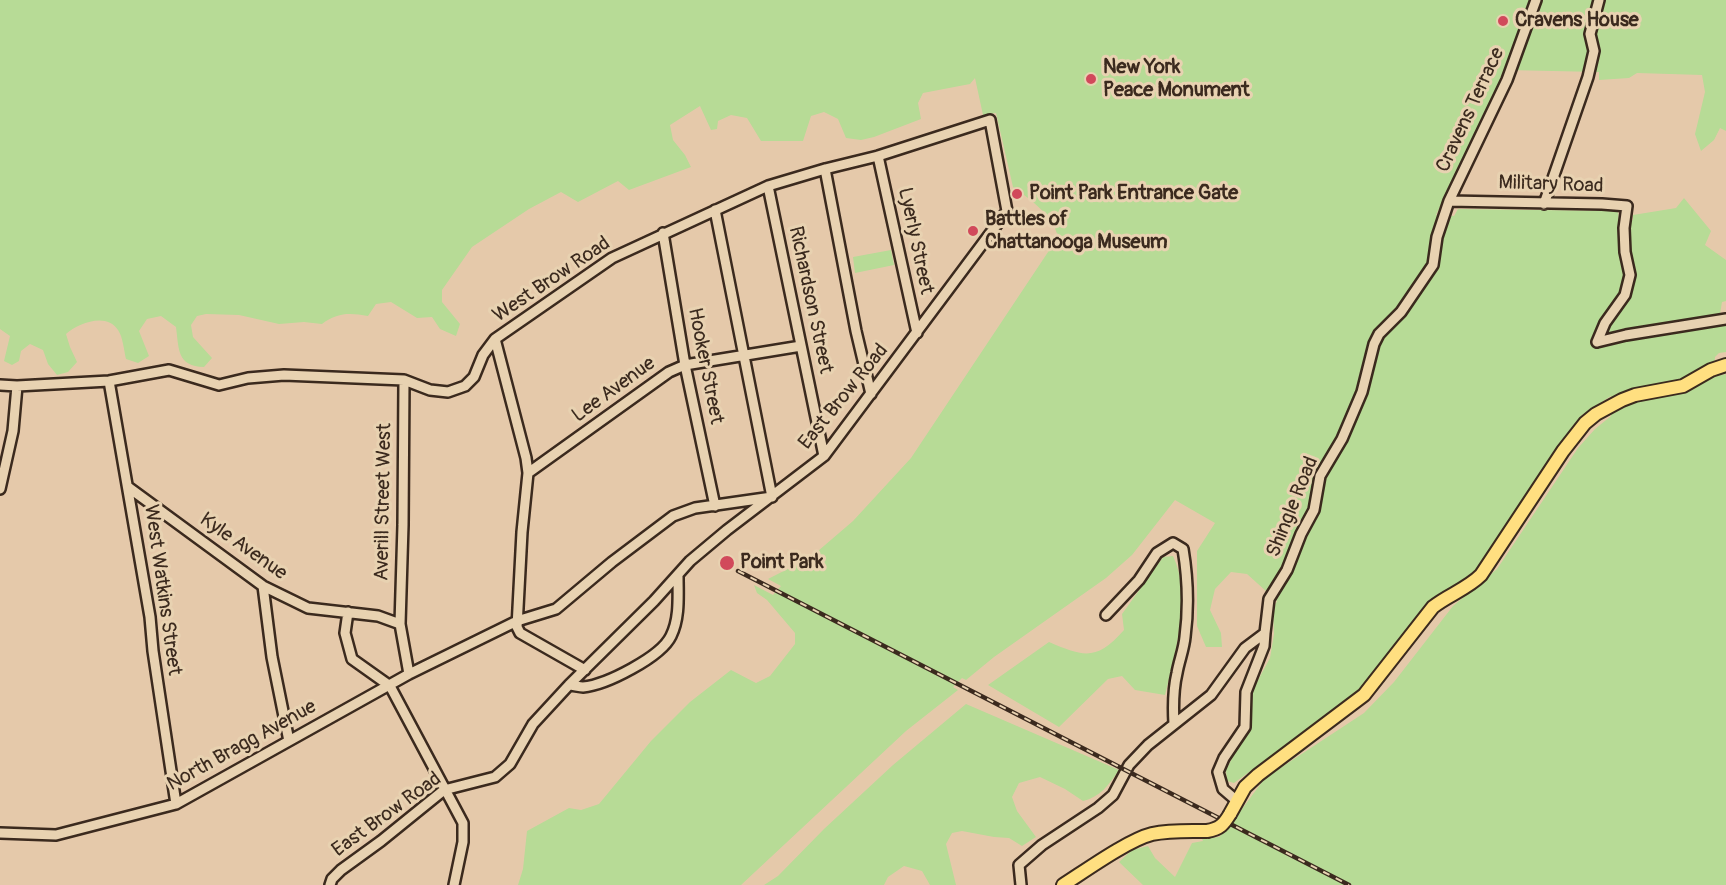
<!DOCTYPE html>
<style>
body{margin:0}
canvas{display:block;background:#e5c9aa}
</style>
<canvas width="1726" height="885"></canvas>
<script>
const c = document.querySelector('canvas').getContext('2d');
c.lineJoin = 'round';
function paint(path, color) {
  c.fillStyle = color;
  c.fill(path, 'evenodd');
}
function trace(path, color, width, dash) {
  c.strokeStyle = color;
  c.lineWidth = width;
  c.lineCap = dash ? 'butt' : 'round';
  c.setLineDash(dash || []);
  c.stroke(path);
}
function write(font, color, halo, rows, align = 'center') {
  c.font = font + ' Pangolin,sans-serif';
  c.lineWidth = 6;
  c.setLineDash([]);
  c.textBaseline = 'middle';
  c.strokeStyle = halo;
  c.fillStyle = color;
  for (const [text, x, y, turn = 0] of rows) {
    c.save();
    c.translate(x, y);
    c.rotate((+turn || 0) * Math.PI / 180);
    c.textAlign = isNaN(turn) ? turn : align;
    if (halo) c.strokeText(text, 0, 0);
    c.fillText(text, 0, 0);
    c.restore();
  }
}
paint(new Path2D(`
 M0,0h1726v131l-6,-3 -6,12 -13,11 -6,-17 10,-42 -3,-17 -65,-2 -8,5 -30,2v-8l-93,-2 -70,145 18,1 4,-7 160,2 1,9h14v-5l43,-7 8,-10 27,33 -6,14 21,15v41l-4,1 -4,24h8v26l-7,1 -4,4 -2,20 13,-3v511h-583l-24,-23 13,-12 16,-4 7,12 20,19 17,-34 11,-2 -1,-2 17,-2 8,-8 38,-51 99,-65 30,-31 59,-76 44,-37 81,-121 17,-19 16,-13v-20l-29,19 -26,35 -73,114 -13,14 -40,22 -70,89 -14,13 -112,81 -7,-2 -1,-11 24,-46 2,-14v-19l18,-33 4,-24 -1,-25 4,-8 -30,-27 -16,-2 -16,17 -5,21 11,23 1,14h-16l-9,-21v-75l18,-28 -40,-23 -43,55 -26,23 -112,79 -28,23 -4,-2 -9,9 5,3 -52,41 -165,154h-223l5,-16 4,-38 42,-23 12,2 18,-6 52,-63 39,-39 41,-32 25,13 14,-7 25,-32v-11l-28,-33 -10,-7 -3,-8 19,10 8,-9 -13,-7 43,-22 42,-36 58,-63 147,-221c-5,-22 -27,-37 -45,-50l-17,-74 -13,2 -8,-37 -5,6 -47,9 -5,10 3,16 -47,18 -13,3 -15,-2 -8,-19 -14,-7 -13,4 -8,25h-42l-14,-23 -16,-3 -13,6 -1,8 -6,1 -11,-24 -30,19 3,15 12,15 6,12 -62,23 -11,-9 -40,21 -17,-10 -32,17 -57,38 -30,43v12l18,22 -4,12 -16,-7 -8,-12 -15,1 -26,-16 -15,2 -8,12c-18,-3 -30,-4 -46,8l-18,-2 -25,2 -40,-9 -33,-1 -9,2 -6,9 2,12 19,21 -8,9c-27,-1 -25,-17 -28,-40l-15,-11 -14,3 -8,12 10,25 -11,7 -12,-4c-2,-8 -3,-22 -8,-29 -11,-18 -40,-7 -52,4l4,13 7,15 -9,10 -11,3 -9,-11 -5,-14 -13,-6 -9,7 -2,10 -7,4 -8,-4 6,-25 -10,-7z
 M891,250l3,15 -39,8 -2,-16z
 M1173,556c19,38 2,100 -8,139l-30,-5 -13,-14 -14,3 -49,48 -71,-42 61,-43c35,15 48,19 75,-12l-2,-16 41,-57z
 M966,704l153,66c-10,15 -19,27 -36,31l-18,-12 -25,-12 -21,6 -7,14 5,14 19,26 -14,9 -13,-8 -15,-1 -32,-6 -10,2 -6,11 10,41h-26l-8,-14 -18,-5 -16,11 -4,8h-120l14,-9 46,-47 69,-64z`), '#b7db96');
const minor = new Path2D(`
 M878,156l39,177
 M825,169l31,162 15,63
 M768,186l56,270
 M1449,201l153,3 25,2 -3,22 1,24 5,23 -5,20 -20,28 -8,19
 M1544,204l44,-127 6,-26 -4,-17 9,-34
 M663,233l22,132 30,141
 M495,339l31,119 2,15 -6,59 -5,95 3,6 65,37
 M1597,342l29,-7 100,-16
 M109,381l41,236 3,34 23,153
 M0,385l17,1 92,-5 60,-11 50,15 29,-7 36,-3 120,5 26,10 18,2 17,-6 9,-9 9,-22 12,-16 117,-81 156,-72 57,-17 53,-13 112,-36 17,91 -183,245 -97,74 -37,31 -36,40 -85,84 -36,39 -23,40 -15,13 -51,13 -63,51 -40,29 -9,9 -2,6
 M528,473l141,-101 16,-7 116,-19
 M128,487l135,99 45,22 70,8 22,8 9,50
 M0,489l13,-58 4,-45
 M263,586l9,71 17,84
 M348,612l-3,21 7,26 38,27 73,137v19l-9,43
 M1106,615l33,-35 18,-27 16,-10 10,6c5,30 6,58 2,88 -1,12 -6,24 -8,36 -4,17 -4,34 -3,51
 M400,624l3,-99 1,-145
 M569,685c4,0 10,2 14,2 23,-2 78,-30 88,-51 9,-18 7,-40 7,-60
 M1237,801l-14,-12 -5,-17 6,-14 21,-31 1,-35 18,-46 1,-13
 M0,833l56,2 120,-31 233,-130 108,-53 39,-12 56,-47 61,-46 22,-8 77,-11 -57,-287
 M1021,885l-2,-20 23,-20 56,-37 15,-13 16,-30 19,-20 63,-50 34,-47 20,-15 4,-34 18,-29 14,-36 13,-24 6,-34 22,-37 20,-47 12,-48 5,-10 22,-22 32,-47 4,-28 12,-36 58,-121 29,-80`);
const major = new Path2D(`
 M1230,814l15,-27 13,-12 106,-80 69,-88c15,-12 34,-18 48,-32l82,-124 22,-28 11,-9 26,-14 13,-5 48,-9 28,-16 15,-5
 M1063,885c22,-14 65,-45 89,-51 18,-4 37,-3 55,-3`);
trace(minor, '#3b2a1e', 14);
trace(major, '#3b2a1e', 16);
trace(minor, '#e8d2b1', 9);
trace(major, '#ffdf80', 12);
const rail = new Path2D(`
 M738,571l611,314`);
trace(rail, '#3b2a1e', 4.5);
trace(rail, '#e8d2b1', 2, [7]);
const majorBridge = new Path2D(`
 M1207,831c13,-2 17,-7 23,-17`);
trace(majorBridge, '#3b2a1e', 16, []);
trace(majorBridge, '#ffdf80', 12);
for (const [x, y, r, color] of [
 [1503,21,6,"#d1495b"],
 [1091,79,6,"#d1495b"],
 [1017,194,6,"#d1495b"],
 [973,231,6,"#d1495b"],
 [727,563,8,"#d1495b"]
]) {
  const dot = new Path2D();
  dot.arc(x, y, r, 0, 2 * Math.PI);
  c.fillStyle = color;
  c.fill(dot);
  trace(dot, '#e8d2b1', 2);
}
write('bold 20px', '#3b2a1e', '#e8d2b1', [
 ["Cravens House",1515,21],
 ["New York",1103,68],
 ["Peace Monument",1103,91],
 ["Point Park Entrance Gate",1029,194],
 ["Battles of",985,220],
 ["Chattanooga Museum",985,243],
 ["Point Park",740,563]
], 'left');
write('20px', '#3b2a1e', '#e8d2b1', [
 ["Cravens Terrace",1471,110,-65],
 ["Military Road",1551,185,2],
 ["Lyerly Street",915,241,78],
 ["West Brow Road",552,280,-34],
 ["Richardson Street",810,300,78],
 ["Hooker Street",705,366,79],
 ["Lee Avenue",614,390,-36],
 ["East Brow Road",844,397,-51],
 ["Averill Street West",384,502,-89],
 ["Shingle Road",1293,507,-68],
 ["Kyle Avenue",243,547,35],
 ["West Watkins Street",162,590,82],
 ["North Bragg Avenue",242,746,-29],
 ["East Brow Road",387,815,-36]
]);
</script>
